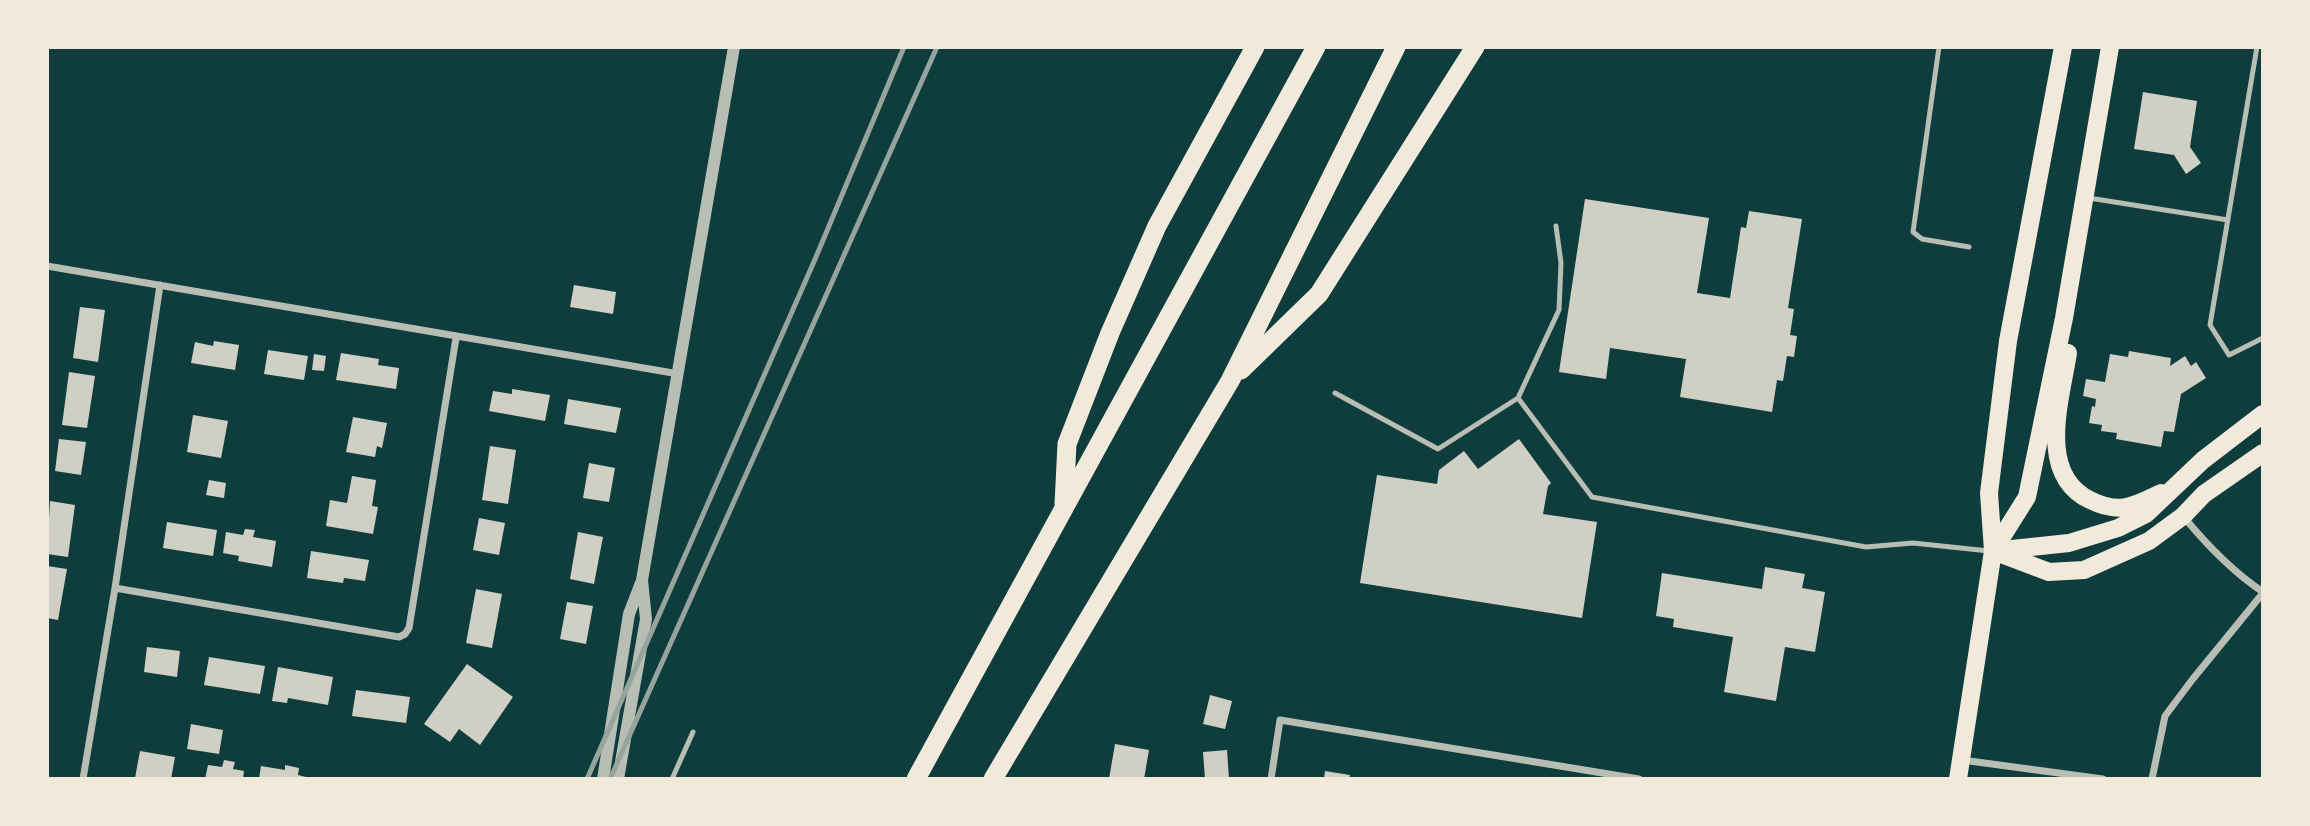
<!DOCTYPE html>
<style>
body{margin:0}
#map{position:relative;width:2310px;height:826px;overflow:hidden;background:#0f3d3e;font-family:"PT Sans",sans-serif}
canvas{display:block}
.frame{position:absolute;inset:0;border:49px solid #f1e9da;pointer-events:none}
</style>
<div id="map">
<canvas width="2310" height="826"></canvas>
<div class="frame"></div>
</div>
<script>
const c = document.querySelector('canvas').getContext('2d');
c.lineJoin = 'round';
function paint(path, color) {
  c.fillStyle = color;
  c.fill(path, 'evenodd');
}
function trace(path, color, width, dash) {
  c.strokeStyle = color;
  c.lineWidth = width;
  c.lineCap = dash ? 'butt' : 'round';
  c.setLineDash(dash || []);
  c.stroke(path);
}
paint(new Path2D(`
 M2143,92l54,9 -7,46 11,16 -15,11 -12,-19 -40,-6z
 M1585,199l124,19 -12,75 33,5 11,-71 5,1 3,-17 53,8 -14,89 6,1 -4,26 7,1 -3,21 -7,-1 -4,25 -6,-1 -5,32 -92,-15 6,-38 -76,-11 -4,31 -47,-7z
 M574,285l42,7 -3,22 -43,-7z
 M80,307l25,3 -7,52 -25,-4z
 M214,341l25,4 -4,25 -44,-7 4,-21 18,4z
 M268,350l40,6 -4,24 -40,-6z
 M2129,351l42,7 -1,8 15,-10 6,10 5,-4 10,16 -25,16 -7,38 -10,-1 -3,16 -45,-8 1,-6 -16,-2 1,-6 -13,-2 3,-17 3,1 1,-8 -13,-3 3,-17 19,3 5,-28 18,3z
 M341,353l38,6 -1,6 21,3 -3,21 -60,-9z
 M314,354l12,2 -2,15 -12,-1z
 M69,372l26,4 -8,52 -25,-3z
 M512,389l38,6 -5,26 -56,-10 4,-20 19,3z
 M568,399l53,9 -5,25 -52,-9z
 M193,415l35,6 -7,37 -34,-6z
 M353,417l34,6 -5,25 -5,-2 -2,11 -29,-5z
 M59,439l27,3 -5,33 -26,-4z
 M1519,439l32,44 -3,3 -5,28 54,8 -15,96 -222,-35 17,-108 60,9 2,-14 25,-19 14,18z
 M490,446l26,4 -8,54 -26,-4z
 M589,463l26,5 -6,34 -26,-4z
 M352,476l24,4 -4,26 6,1 -5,27 -47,-8 4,-26 17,3z
 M209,480l17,3 -2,15 -18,-3z
 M50,501l25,4 -7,52 -21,-3z
 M479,518l26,5 -6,32 -26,-5z
 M167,522l50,8 -4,26 -50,-8z
 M245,529l10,1 -2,7 23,4 -4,26 -34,-6 1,-5 -16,-3 3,-21 17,3z
 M578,532l25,5 -9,47 -24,-5z
 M311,551l58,9 -4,21 -21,-3 -1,5 -36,-5z
 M47,566l20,3 -9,51 -11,-2z
 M1765,567l40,7 -3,14 23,4 -10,60 -30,-5 -9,54 -52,-9 9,-55 -60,-10 1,-8 -18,-3 6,-43 100,16z
 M476,589l26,5 -10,54 -26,-5z
 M567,602l26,4 -7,38 -26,-5z
 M147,647l33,4 -3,26 -33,-5z
 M209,657l56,9 -5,28 -56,-9z
 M467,664l46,33 -33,48 -21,-16 -9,13 -26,-18z
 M278,667l55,10 -5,28 -40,-7 -1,5 -15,-2z
 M356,690l54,7 -4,26 -54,-7z
 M1210,695l22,6 -7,28 -22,-5z
 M191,724l32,6 -4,24 -32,-5z
 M1115,744l34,6 -5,29h-35z
 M1227,750l2,29h-24l-2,-27z
 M140,751l35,6 -4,22 -36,-1z
 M224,760l11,2 -2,7 11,2 -1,8h-38l3,-14 14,2z
 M285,765l14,3 -1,7 16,4h-55l2,-13 24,4z
 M1325,771l25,4 -1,4h-25z`), '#cfcfc3');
trace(new Path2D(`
 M1939,47l-26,185 9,7 47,8
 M2257,47l-47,278 19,30 34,-17
 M2089,198l139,22
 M1335,393l103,56 80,-51 74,99 274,50 47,-4 76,8
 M1518,398l41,-88 2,-47 -5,-37
 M672,779l21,-47`), '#b8beb3', 5);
trace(new Path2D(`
 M47,266l632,108
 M2183,516c23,28 50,56 80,76
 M115,588l284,49 6,-3 4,-6 47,-290
 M1962,760l141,19
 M83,779l32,-191 45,-303
 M1271,779l9,-59 359,59
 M2152,779l13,-63 27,-36 71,-87`), '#b8beb3', 7);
trace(new Path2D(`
 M603,779l26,-165 12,-31
 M618,779l28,-160 -4,-39 92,-533`), '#b8beb3', 12);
trace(new Path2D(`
 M2068,353c-7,46 -32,121 22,147 30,15 44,6 71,-7
 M1993,551l34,-54 37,-179 46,-271
 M1993,551l76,-8 49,-15 28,-14 57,-54 60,-46
 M1996,552l53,20 35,-2 65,-29 34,-25 21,-22 59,-41
 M1958,779l35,-228 -4,-58 19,-152 55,-294`), '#f1e9da', 18);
trace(new Path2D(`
 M1241,370l78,-76 156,-247
 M1064,504l3,-60 43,-111 47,-107 98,-179
 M916,779l400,-732
 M993,779l237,-398 166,-334`), '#f1e9da', 19);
trace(new Path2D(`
 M587,779l229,-522 88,-210
 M610,779l327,-732`), '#97a49c', 5);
</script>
